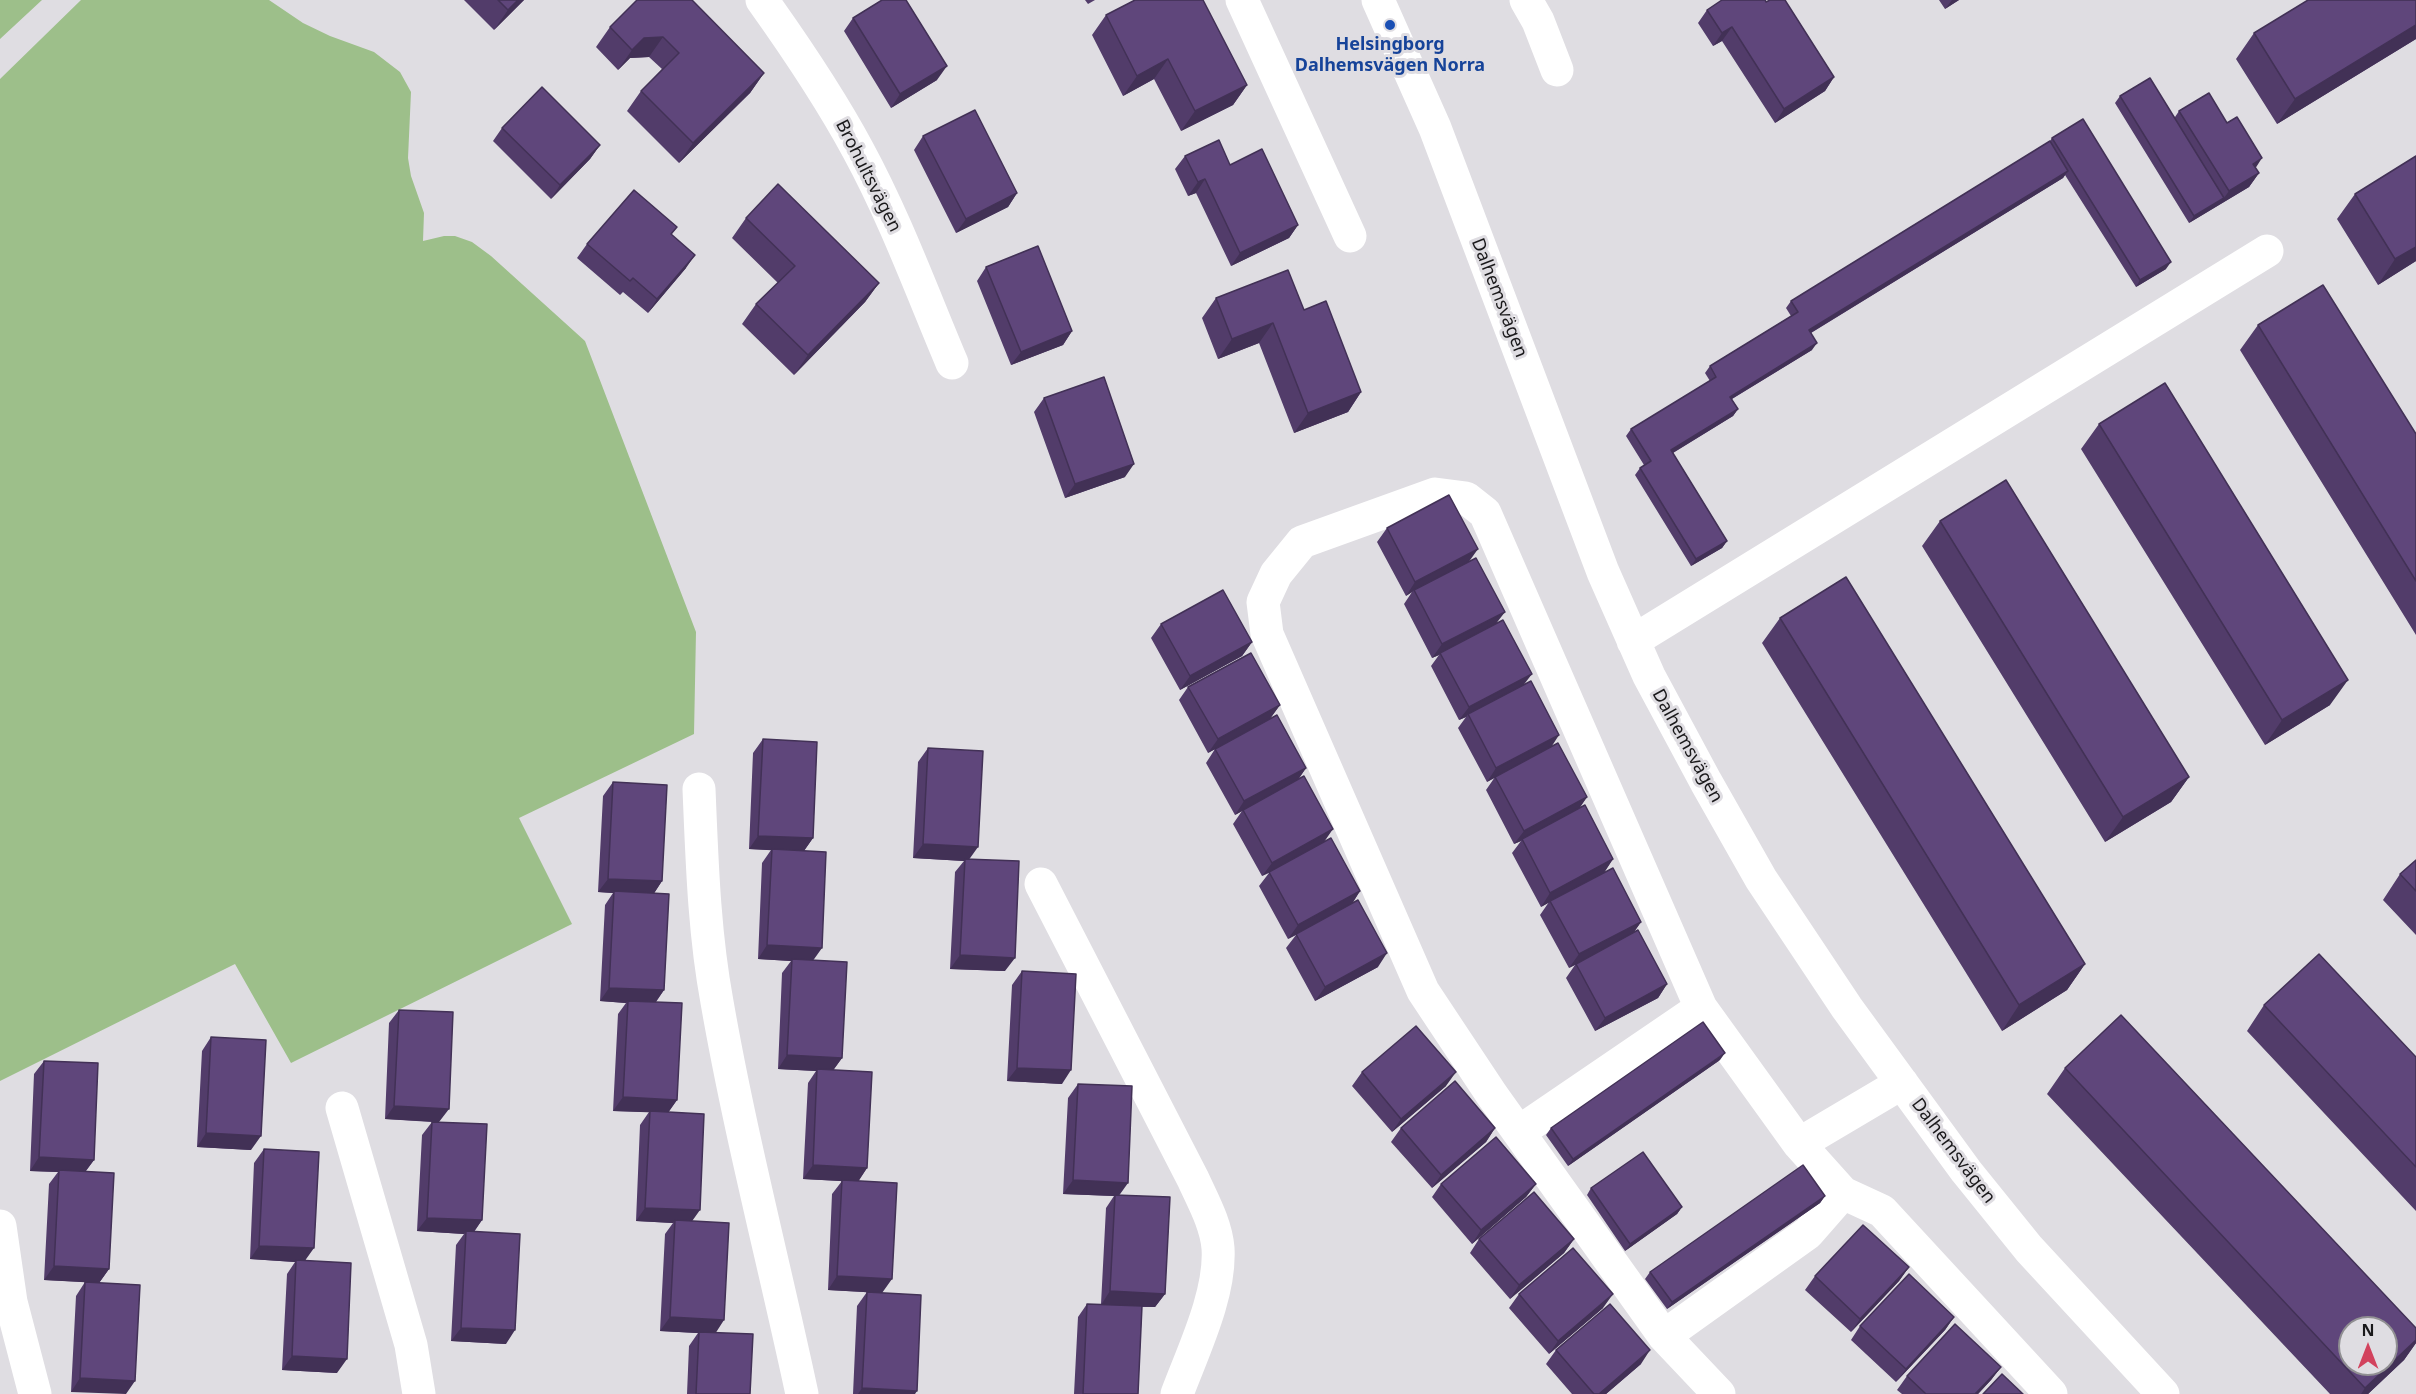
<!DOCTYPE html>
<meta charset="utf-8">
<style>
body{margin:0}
#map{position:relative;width:2416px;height:1394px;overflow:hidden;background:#dfdde2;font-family:"Noto Sans",sans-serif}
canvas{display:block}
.north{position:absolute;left:2338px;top:1316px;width:60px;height:60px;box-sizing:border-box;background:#dfdde2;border:2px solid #908f92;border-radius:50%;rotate:0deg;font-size:16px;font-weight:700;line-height:24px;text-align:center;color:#1a191b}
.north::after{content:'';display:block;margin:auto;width:21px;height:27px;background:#d2425d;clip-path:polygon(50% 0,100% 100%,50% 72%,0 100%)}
</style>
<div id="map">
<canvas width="2416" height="1394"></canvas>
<div class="north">N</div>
</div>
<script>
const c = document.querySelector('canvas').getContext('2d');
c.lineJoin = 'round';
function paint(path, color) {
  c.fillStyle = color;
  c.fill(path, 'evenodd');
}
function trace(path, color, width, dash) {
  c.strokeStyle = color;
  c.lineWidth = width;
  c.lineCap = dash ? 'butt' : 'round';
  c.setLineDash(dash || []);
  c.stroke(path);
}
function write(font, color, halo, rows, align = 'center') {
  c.font = font + ' "Noto Sans",sans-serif';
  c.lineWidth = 6;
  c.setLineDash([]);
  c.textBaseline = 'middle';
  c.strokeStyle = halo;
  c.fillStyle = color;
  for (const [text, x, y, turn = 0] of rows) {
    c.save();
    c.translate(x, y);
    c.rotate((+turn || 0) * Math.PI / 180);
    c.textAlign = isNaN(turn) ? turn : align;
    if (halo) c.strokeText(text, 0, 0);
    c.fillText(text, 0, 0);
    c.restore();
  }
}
paint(new Path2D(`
 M0,0h42l-42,39z
 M81,0h188l34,23 27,13 44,16 26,20 11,20 -3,66 3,18 13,37 -1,28 21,-5h11l17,6 19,14 94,85 111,291 -2,102 -175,84 53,106 -281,139 -56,-99 -235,117v-1002z`), '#9dbf8a');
trace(new Path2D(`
 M762,0c35,49 68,98 96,150 37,68 64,142 94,213
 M1242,0l108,236
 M1378,0l57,128 168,444 46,104 57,106 55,97 86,129 119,163 63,78 134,145
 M1526,0l12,21 19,49
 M1633,641l634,-390
 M699,789c3,71 5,143 18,213 23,132 57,261 85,392
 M1041,884l152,295c10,22 23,45 25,69 3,46 -25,103 -41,146
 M342,1108l69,237 8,49
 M1519,1132l182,-124
 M1799,1144l103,-61
 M0,1226l11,76 24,92
 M1664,1336l144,-103 35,-40
 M1719,1394l-55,-58 -172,-241 -69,-104 -156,-357 -4,-32 13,-28 26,-32 133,-48 31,4 19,15 216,495 98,136 44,49 39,18 169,183`), '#fff', 33);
paint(new Path2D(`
 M464,0h60l-30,30z
 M637,0l127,73 -14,20 -71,70 -52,-52 14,-20 21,-22 -13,-12 -19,1 -12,12 -22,-23 14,-20z
 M1085,0h10l-7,4z
 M1939,0h20l-14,9z
 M2416,0v39l-139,85 -41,-65 18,-26z
 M1707,10l127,67 -9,14 -50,32 -53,-82 -9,5 -15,-23z
 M1106,15l141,70 -14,20 -52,26 -27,-52 -31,17 -31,-61z
 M853,18l84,62 -46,28 -47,-77z
 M2120,96l55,21 4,-6 76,57 4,5 -10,14 -60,36 -74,-120z
 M502,128l98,17 -10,14 -39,40 -58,-58z
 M923,136l94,57 -9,14 -52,26 -42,-83z
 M2052,138l114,131 -30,18 -71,-112 -2,3 -252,155 1,17 -80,49 6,10 -5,7 -60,37 54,88 -5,7 -31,18 -56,-91 5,-7 4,-3 -18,-29 5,-7 79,-48 -5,-8 5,-7 81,-50 -5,-8 5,-7 259,-160z
 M1185,156l45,9 68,60 -9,13 -58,28 -35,-73 -8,3 -13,-27z
 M2416,156v105l-38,24 -41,-66 18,-25z
 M746,218l133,65 -14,19 -71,73 -52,-51 14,-20 22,-21 -46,-45z
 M677,227l-6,8 15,33 -38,45 -25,-21 -3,3 -43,-37 10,-14z
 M986,267l86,64 -9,14 -52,20 -34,-84z
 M1216,298l88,12 57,82 -13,20 -54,21 -35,-90 -41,16 -16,-41z
 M2258,325l158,109v201l-176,-285z
 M1044,398l81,79 -60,21 -31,-86z
 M2099,424l231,281 -65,40 -184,-296z
 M1940,521l249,256 -18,25 -66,40 -183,-296z
 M1387,528l82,34 28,61 54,124 36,50 -8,12 34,50 -9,13 37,50 -8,11 34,51 -9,14 -63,33 -29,-53 9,-13 -6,3 -29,-53 9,-13 -8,5 -29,-54 9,-12 -7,3 -28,-54 9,-13 -8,5 -29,-54 8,-11 -7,3 -28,-54 8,-11 -7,3 -28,-54 8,-12 -6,4 -29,-54z
 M1780,618l305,346 -18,26 -65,41 -240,-388z
 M1161,624l91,18 -10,14 -62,34 -29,-52z
 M1188,687l92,18 -10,13 36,50 -8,12 26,62 36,49 -8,13 26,63 -63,34 -29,-53 10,-13 -8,4 -29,-53 10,-13 -7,3 -29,-52 9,-13 -7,4 -29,-52 9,-14 -7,4 -29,-53z
 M763,739l50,99 -9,13 9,109 29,98 -9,12 34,98 -9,13 24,112 -54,-3 4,-96 10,-13 -39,-2 5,-96 8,-12 -38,-2 4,-96 9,-12 -33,-2 4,-96 9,-13 -22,-1 4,-96z
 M928,748l41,111 36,112 -55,-2 5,-97 9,-11 -51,-3 5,-96z
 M613,782l49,99 -8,12 10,97 -8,12 21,98 -9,12 47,221 35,61h-63l2,-48 9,-13 -38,-2 5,-97 8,-11 -37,-2 4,-96 9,-13 -36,-1 5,-97 8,-11 -26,-2 5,-96 8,-12 -15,-1 5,-96z
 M2416,860v75l-33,-35 17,-26z
 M1022,971l40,113 -55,-3 5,-96z
 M2264,1005l152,52v154l-169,-180z
 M399,1010l40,112 43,98 -8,12 32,112 -55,-3 5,-96 8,-11 -47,-3 5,-96 10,-13 -47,-3 4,-96z
 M211,1037l40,113 -54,-3 5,-96z
 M1720,1060l-152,106 -22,-31 5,-7z
 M44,1061l50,99 -8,11 23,98 -10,14 36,98 -64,11 5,-96 9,-14 -41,-2 5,-96 9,-12 -28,-1 4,-97z
 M2065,1068l351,260v15l-12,17 -36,34h-38l-283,-300z
 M1362,1072l84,14 -54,46 -40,-46z
 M1078,1084l41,111 46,99 -10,13h-13l-4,87h-64l4,-77 9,-13h14l5,-96 8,-12 -51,-2 5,-96z
 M1401,1128h94l-9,14 -54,46 -41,-46z
 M264,1149l42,112 31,112 -55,-3 5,-96 8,-12 -45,-3 4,-96z
 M1441,1184h95l-10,13 -54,47 -40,-47z
 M1591,1188l91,19 -5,7 -52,37 -38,-56z
 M1825,1196l-5,7 -153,106 -22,-30 5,-7z
 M1479,1239h95l-10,14 -54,46 -40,-46z
 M1909,1267l-10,14 -48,51 -46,-42 10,-14z
 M867,1292l48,102h-62l4,-88z
 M1519,1294l84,14 -54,46 -40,-46z
 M1954,1317l-9,13 -49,52 -45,-42 9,-14z
 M1556,1350l85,14 -35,30h-34l-26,-30z
 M2001,1367l-10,13 -13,14h-76l-5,-4 10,-14z`), '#523c6a');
paint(new Path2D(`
 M518,0h6l-30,30 14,-20z
 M1952,0h7l-14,9z
 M2416,25v14l-139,85 18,-25z
 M1732,27l-10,14 -9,5 9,-13z
 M663,37l-14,20 -19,1 -12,12 14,-20 12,-12z
 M1168,59l-14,20 -31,17 14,-20z
 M947,66l-10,14 -46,28 9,-14z
 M764,73l-14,20 -71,70 14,-20z
 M1834,77l-9,14 -50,32 9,-14z
 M1247,85l-14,20 -52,26 14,-20z
 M600,145l-10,14 -39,40 9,-14z
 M2262,158l-9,14v-8z
 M2068,171l-5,7 -259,159 5,-7z
 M2259,173l-10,14 -60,36 5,-7 30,-18 5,-7z
 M1205,179l-9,14 -8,3 10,-14z
 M1017,193l-9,14 -52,26 10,-14z
 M1298,225l-9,13 -58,28 9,-13z
 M2416,247v14l-38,24 17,-26z
 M695,255l-9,13 -38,45 9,-14z
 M2171,262l-5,7 -30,18 4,-7z
 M879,283l-14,19 -71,73 14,-20z
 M1273,323l-14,20 -41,16 14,-20z
 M1072,331l-9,14 -52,20 10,-13z
 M1817,343l-5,7 -87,53 5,-6z
 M1361,392l-13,20 -54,21 14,-20z
 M1738,409l-5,7 -67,41 5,-7z
 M1134,464l-9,13 -60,21 10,-14z
 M1727,541l-5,7 -31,18 5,-7z
 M1478,549l-10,14 -54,27 -2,2 -6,4 9,-14z
 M1505,612l-10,13 -55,28 -1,2 -7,3 10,-14z
 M1252,642l-10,14 -62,34 10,-14z
 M1532,674l-10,13 -54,27 -2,3 -7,3 10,-13z
 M2348,680l-18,25 -65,40 17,-25z
 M1280,705l-10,14 -62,34 10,-14z
 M1559,735l-9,14 -63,33 9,-14z
 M1306,768l-10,14 -61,33 9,-14z
 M2189,777l-18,25 -66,40 18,-25z
 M1587,797l-10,14 -55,28 -1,2 -7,3 10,-13z
 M1333,829l-9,13 -62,34 10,-13z
 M758,836l55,2 -10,14 -54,-3z
 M923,844l55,3 -10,14 -3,-2 -1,2 -51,-3z
 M1613,859l-9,14 -63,34 9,-14z
 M608,879l54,2 -9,14 -39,-4 -1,2 -15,-1z
 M1360,891l-9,14 -63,34 10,-14z
 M1641,922l-9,13 -63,33 10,-14z
 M767,945l55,3 -10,14 -20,-3 -1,2 -33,-2z
 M1387,953l-9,14 -63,34 10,-14z
 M960,955l55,3 -10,13 -55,-2z
 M2085,964l-18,26 -65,41 17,-26z
 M1667,984l-9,14 -63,33 10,-13z
 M609,988l55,2 -10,14 -26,-3 -2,2 -26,-2z
 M1725,1053l-5,7 -152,106 5,-7z
 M787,1055l55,3 -10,14 -15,-3 -1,2 -38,-2z
 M1017,1068l54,2 -9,14 -55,-3z
 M1456,1072l-10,14 -54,46 9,-13z
 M623,1097l54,3 -9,13 -55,-2z
 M394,1106l55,3 -10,13 -54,-3z
 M1495,1128l-9,14 -54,46 9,-13z
 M206,1133l55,3 -10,14 -54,-3z
 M39,1157l55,3 -10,13 -25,-3 -1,2 -28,-1z
 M813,1165l54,3 -9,14 -55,-3z
 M1073,1180l55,3 -10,14 -3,-2 -1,1 -51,-2z
 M1536,1184l-10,13 -54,47 9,-14z
 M1825,1196l-5,7 -153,106 5,-7z
 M1682,1207l-5,7 -52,37 5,-7z
 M645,1208l55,2 -10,14 -15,-4 -2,3 -37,-2z
 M427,1218l55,2 -10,14 -6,-3 -2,3 -47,-3z
 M1574,1239l-10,14 -54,46 9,-14z
 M259,1246l55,2 -10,14 -8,-2 -1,2 -45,-3z
 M54,1266l55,3 -10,14 -55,-3z
 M1909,1267l-10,14 -48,51 9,-13z
 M837,1276l55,3 -10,14 -54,-3z
 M1110,1291l55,3 -10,13 -54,-2z
 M1613,1294l-10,14 -54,46 9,-13z
 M670,1317l54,3 -9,14 -55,-3z
 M1954,1317l-9,13 -49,52 10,-13z
 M461,1328l54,2 -9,14 -55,-3z
 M2416,1340v3l-12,17 -36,34h-7l4,-6z
 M1650,1350l-9,14 -35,30h-7z
 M292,1356l55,3 -10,14 -55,-3z
 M2001,1367l-10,13 -13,14h-3z
 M80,1378l55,3 -9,13 -55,-2z
 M862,1388l55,3 -2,3h-57z`), '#423156');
const building = new Path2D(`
 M498,0h20l-10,10z
 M637,0h55l72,73 -71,70 -52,-52 38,-38 -16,-16 -19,1 -12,12 -22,-23z
 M882,0h24l41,66 -47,28 -47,-76z
 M1135,0h68l44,85 -52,26 -27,-52 -31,17 -31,-61z
 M1722,0h43l1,2 4,-2h15l49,77 -50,32 -52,-82 -10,6 -15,-23z
 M2308,0h108v25l-121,74 -41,-66z
 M2150,78l74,120 -30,18 -74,-120z
 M542,87l58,58 -40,40 -58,-57z
 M2209,93l18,30 10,-6 25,41 -9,6 6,9 -30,18 -50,-80z
 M975,110l42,83 -51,26 -43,-83z
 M2083,119l88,143 -31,18 -88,-142z
 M1219,140l11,25 32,-16 36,76 -58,28 -35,-74 -7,3 -13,-26z
 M2050,141l18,30 -259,159 8,13 -87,54 8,12 -67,41 56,91 -31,18 -56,-91 11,-7 -20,-32 85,-52 -6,-11 88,-54 -7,-11z
 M2416,156v91l-21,12 -40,-65z
 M778,184l101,99 -71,72 -52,-51 39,-38 -49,-48z
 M634,190l43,37 -6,7 24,21 -38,44 -24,-21 -3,3 -43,-37z
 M1038,246l34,85 -51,21 -35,-85z
 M1288,270l16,40 22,-9 35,91 -53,21 -35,-90 -41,16 -16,-41z
 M2323,285l93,149v147l-158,-256z
 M1104,377l30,87 -59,20 -31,-86z
 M2165,383l183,297 -66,40 -183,-296z
 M2006,480l183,297 -66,40 -183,-296z
 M1449,495l29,54 -63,33 -28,-54z
 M1476,558l29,54 -63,32 -28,-54z
 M1846,577l239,387 -66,41 -239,-387z
 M1223,590l29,52 -62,34 -29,-52z
 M1503,620l29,54 -63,33 -29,-54z
 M1251,653l29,52 -62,34 -30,-52z
 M1531,681l28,54 -63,33 -28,-54z
 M1277,715l29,53 -62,33 -29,-52z
 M763,739l54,3 -4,96 -55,-2z
 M1558,743l29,54 -63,34 -29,-54z
 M928,748l55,3 -5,96 -55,-3z
 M1304,776l29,53 -61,34 -29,-53z
 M613,782l54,3 -5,96 -54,-2z
 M1585,805l28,54 -63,34 -28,-54z
 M1331,838l29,53 -62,34 -29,-53z
 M772,849l54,3 -4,96 -55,-3z
 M965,859l54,2 -4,97 -55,-3z
 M2416,860v31l-16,-17z
 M1613,868l28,54 -62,32 -29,-53z
 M614,891l55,3 -5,96 -55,-2z
 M1358,900l29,53 -62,34 -29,-53z
 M1638,930l29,54 -62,34 -29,-54z
 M2319,954l97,103v110l-152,-162z
 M792,959l55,3 -5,96 -55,-3z
 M1022,971l54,3 -5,96 -54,-2z
 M628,1001l54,2 -5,97 -54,-3z
 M399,1010l54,2 -4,97 -55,-3z
 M2121,1015l295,313v12l-51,48 -300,-320zM2350,1328h36v36h-36z
 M1703,1022l22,31 -152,106 -22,-31z
 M1416,1026l40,46 -55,47 -39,-47z
 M211,1037l55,3 -5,96 -55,-3z
 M44,1061l54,2 -4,97 -55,-3z
 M817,1069l55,3 -5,96 -54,-3z
 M1455,1081l40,47 -54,47 -40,-47z
 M1078,1084l54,2 -4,97 -55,-3z
 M650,1111l54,3 -4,96 -55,-2z
 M432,1122l55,2 -5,96 -55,-2z
 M1496,1137l40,47 -55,46 -40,-46z
 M264,1149l55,3 -5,96 -55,-2z
 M1643,1152l39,55 -52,37 -39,-56z
 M1803,1165l22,31 -153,106 -22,-30z
 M59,1170l55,3 -5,96 -55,-3z
 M842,1180l55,3 -5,96 -55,-3z
 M1534,1192l40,47 -55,46 -40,-46z
 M1115,1195l55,2 -5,97 -55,-3z
 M675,1220l54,3 -5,97 -54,-3z
 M1863,1225l46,42 -49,52 -45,-43z
 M466,1231l54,3 -5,96 -54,-2z
 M1573,1248l40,46 -55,47 -39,-47z
 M296,1260l55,3 -4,96 -55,-3z
 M1909,1274l45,43 -48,52 -46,-43z
 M85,1282l55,3 -5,96 -55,-3z
 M867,1292l54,3 -4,96 -55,-3z
 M1087,1304l55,2 -4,88h-55z
 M1610,1304l40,46 -51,44h-5l-38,-44z
 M1955,1324l46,43 -26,27h-49l-19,-18z
 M699,1332l54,2 -3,60h-54z
 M2002,1374l21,20h-40z`);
paint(building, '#5f467b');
trace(building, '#423156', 1.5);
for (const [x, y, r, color] of [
 [1390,25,6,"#1a4fb4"]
]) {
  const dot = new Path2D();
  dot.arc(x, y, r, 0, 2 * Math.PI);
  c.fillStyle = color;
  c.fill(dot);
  trace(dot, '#dfdde2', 2);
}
write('bold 18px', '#164399', '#dfdde2', [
 ["Helsingborg",1390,45],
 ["Dalhemsvägen Norra",1390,66]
]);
write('18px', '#1a191b', '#dfdde2', [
 ["Brohultsvägen",868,176,63],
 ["Dalhemsvägen",1499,298,69],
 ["Dalhemsvägen",1687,746,61],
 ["Dalhemsvägen",1953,1151,53]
]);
</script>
